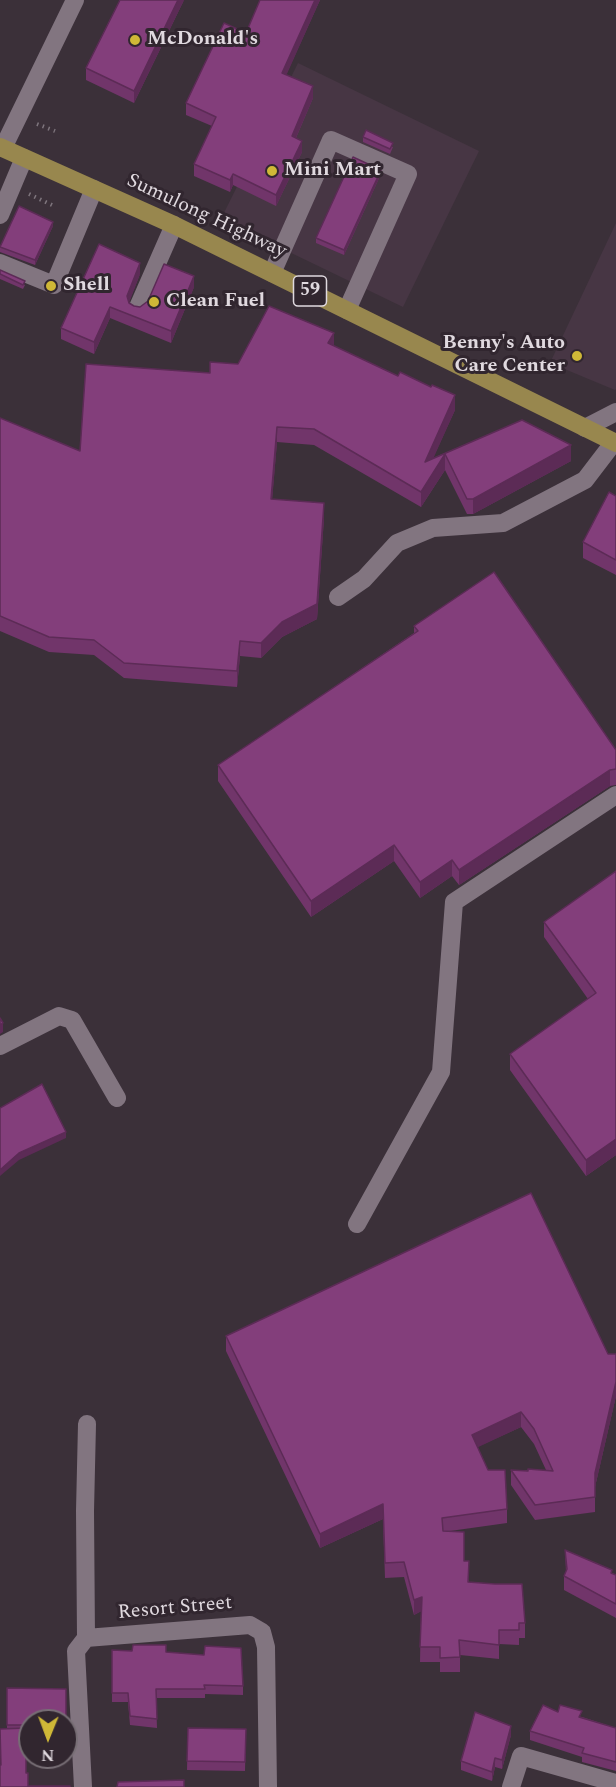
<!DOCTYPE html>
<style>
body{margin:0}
#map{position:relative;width:616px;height:1787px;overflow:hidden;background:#3b3039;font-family:Spectral,serif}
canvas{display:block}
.north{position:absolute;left:18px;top:1709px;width:60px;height:60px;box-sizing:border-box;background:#31262f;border:2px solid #776e75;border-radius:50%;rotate:181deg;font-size:16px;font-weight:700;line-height:24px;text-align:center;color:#e0d9df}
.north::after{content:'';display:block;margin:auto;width:21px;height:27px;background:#cfb837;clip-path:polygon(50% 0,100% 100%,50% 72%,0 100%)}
</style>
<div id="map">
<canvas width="616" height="1787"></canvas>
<div class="north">N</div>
</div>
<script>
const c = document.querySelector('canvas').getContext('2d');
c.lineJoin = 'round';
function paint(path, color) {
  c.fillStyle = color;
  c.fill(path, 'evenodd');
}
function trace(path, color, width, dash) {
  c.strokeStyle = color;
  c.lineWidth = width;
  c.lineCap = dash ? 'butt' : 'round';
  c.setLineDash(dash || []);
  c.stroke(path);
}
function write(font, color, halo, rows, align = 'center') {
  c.font = font + ' Spectral,serif';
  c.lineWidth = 6;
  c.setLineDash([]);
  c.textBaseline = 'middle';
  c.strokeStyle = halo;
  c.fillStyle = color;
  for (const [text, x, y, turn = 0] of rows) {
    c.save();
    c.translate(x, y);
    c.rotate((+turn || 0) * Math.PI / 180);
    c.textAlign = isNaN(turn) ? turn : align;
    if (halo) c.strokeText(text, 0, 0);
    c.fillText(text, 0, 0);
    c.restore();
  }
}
paint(new Path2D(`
 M298,63l181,88 -76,156 -182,-88z
 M616,223v166l-1,1 -65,-27z`), '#473644');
trace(new Path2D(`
 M37,124l18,7
 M29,194l27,13`), '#7e757d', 4, [1.5, 4.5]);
trace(new Path2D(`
 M3,148l72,-148
 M0,215l24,-57
 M0,263l54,22 40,-96
 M272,273l59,-133 77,34 -61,136
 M138,307l36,-82
 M585,428l31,-16
 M338,597l26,-18 33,-36 36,-15 70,-5 82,-43 29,-38
 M0,1046l59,-30 13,4 45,78
 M357,1224l84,-152 13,-170 162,-107
 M86,1638l-1,-127 2,-87
 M83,1787l-7,-136 10,-13 164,-13 12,7 4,15 2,140
 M511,1787l10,-31 95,27`), '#827580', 18);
trace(new Path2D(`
 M0,147l174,78 442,218`), '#98874e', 18);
paint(new Path2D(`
 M184,0l-50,103 -48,-23v-12z
 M260,0h60l-34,75 27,23 -17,40 6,14 -26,54 -43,-21 -3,7 -36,-16v-12l18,-38 -26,-11v-12l60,-70z
 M363,137l30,10 -3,7 -27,-12z
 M381,174l-37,81 -28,-12v-5z
 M53,226l-18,39 -35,-13v-6z
 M0,270l25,15 -2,4 -23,-10z
 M140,274l-11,28 5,4 6,1 54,-20 -23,56 -61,-25 -16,36 -33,-15v-11z
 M334,346l121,64 -22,48 89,-38 49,41 -98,53h-6l-22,-44 -24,37 -107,-62 -37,-3 -5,57 52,19 -7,101 -35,18 -21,21 -21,-2 -3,31 -113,-9 -30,-23 -45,-3 -49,-21v-213l80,33 130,-78 28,-9z
 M616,496v79l-33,-17v-16z
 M414,626l202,124v35l-6,1 -151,99 -7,-9 -32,22 -26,-37 -83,56 -93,-136v-16l196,-132z
 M616,871v284l-30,21 -76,-106v-16l78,-55 -44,-62v-15z
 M226,1336l382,18h8v42l-21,91v25l-60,8 -24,-35v-15h35l-12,-26 -13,-17 -44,20 30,62v14l-57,8 14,30 5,21 56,41v15h-6v7l-20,-1v15l-39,-4v17h-20v-10h-20l1,-51 -7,4 -10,-38 -19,1 -2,-59 -63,29 -94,-197z
 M565,1550l51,25v43l-52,-28v-14l2,-4z
 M112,1650l54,2 77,34v9l-38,-1v4h-49l1,30 -27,-3 -2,-23h-16z
 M7,1688l23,33v13h-4v39l2,13 -28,1 1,-22 6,-37z
 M558,1712l24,5 34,11v43l-34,-9v-5l-52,-17v-9z
 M188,1728l58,1 -1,42 -58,-1z
 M511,1735l-9,34 -7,-2 -3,14 -31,-11v-9z`), '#71356a');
paint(new Path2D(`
 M178,0h6l-50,103v-12z
 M315,0h5l-38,85v-12z
 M313,86v12l-21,49v-11z
 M302,141v11l-26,54v-11z
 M381,170v4l-37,81v-5z
 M233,174v11l-3,7v-12z
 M53,222v4l-18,39v-5z
 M140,263v11l-13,34v-12z
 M194,276v11l-23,56v-12z
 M110,307v11l-16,36v-12z
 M334,333v15l-6,-5z
 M455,395v15l-30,67v-15z
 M277,427v15l-6,72v-15z
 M571,445v16l-98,53v-15z
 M445,454v16l-24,37v-15z
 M324,503v15l-7,101 -35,18 -21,21v-15l21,-21z
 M240,641v15l-3,31v-16z
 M610,770v16l-151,99v-15z
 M394,845v16l-83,56v-16z
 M452,860v16l-32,22v-16z
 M3,1023v9l-3,2v-9z
 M66,1132v6l-47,22 -19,16v-6l19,-17z
 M616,1139v16l-30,21v-16z
 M616,1382v14l-21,91v-14z
 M521,1412v15l-49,23v-15z
 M383,1504v15l-63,29v-14z
 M422,1597v14l-8,4v-15z
 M511,1726v9l-9,34v-9z
 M495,1758v9l-3,14v-9z`), '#5c2b56');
const building = new Path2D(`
 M120,0h58l-44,91 -48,-23z
 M260,0h55l-33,73 31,13 -21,50 10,5 -26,54 -43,-21 -3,6 -36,-16 22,-47 -30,-14 38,-80 22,10z
 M366,130l27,13 -3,6 -27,-12z
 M353,157l28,13 -37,80 -28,-12z
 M19,206l34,16 -18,38 -35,-13z
 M99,244l41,19 -13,33 2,7 5,3 6,1 8,-6 16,-37 30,12 -23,55 -61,-24 -16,35 -33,-14z
 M0,270l25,11 -2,4 -23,-11z
 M269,306l65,27 -6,10 70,33 2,-4 31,15 1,-2 23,10 -30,67 97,-42 49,25 -98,54h-6l-22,-45 -24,38 -107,-63 -37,-2 -6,72 53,4 -7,101 -35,18 -21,21 -21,-2 -3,30 -113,-8 -30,-23 -45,-3 -49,-21v-198l80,33 6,-87 124,9v-11l28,2z
 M609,492l7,4v64l-33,-18z
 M494,572l122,178v19l-6,1 -151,100 -7,-10 -32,22 -26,-37 -83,56 -93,-136 200,-134 -4,-5z
 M616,871v268l-30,21 -76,-106 86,-61 -52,-71z
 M0,1018l3,5 -3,2z
 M42,1084l24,48 -47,21 -19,17v-62z
 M531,1193l77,161h8v28l-21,91v24l-60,8 -24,-35 17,1v-2l25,2 -19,-42 -13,-17 -49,23 16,35h17l2,39 -65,9 1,13 21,1v29h5l-1,21 27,2h27l3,39h-6v7h-20v15l-40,-5 1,17 -20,1v-11h-20l2,-50 -8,3 -10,-38 -19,1 -2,-59 -63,30 -94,-198z
 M565,1550l47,20 -1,3 5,2v29l-52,-28 3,-7z
 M133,1645h33v7l38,3 1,-9 36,2 2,38 -39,-1 1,4h-49l1,30 -27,-3 -2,-23h-16v-43l20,1z
 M7,1688l59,1v32h-36v4h-23z
 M543,1705l15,7 2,-7 22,6 -3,6 37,11v34l-34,-9 2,-5 -54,-17z
 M475,1712l36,14 -9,34 -7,-2 -3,14 -31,-11z
 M26,1728v45h2v13h42v1h-70v-22h1l-1,-36z
 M188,1728l58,1 -1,33 -58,-1z
 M184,1780v7h-67l1,-5z`);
paint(building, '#833e7b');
trace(building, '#5c2b56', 1.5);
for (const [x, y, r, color] of [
 [135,40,6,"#cfb837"],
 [272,171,6,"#cfb837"],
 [51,286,6,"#cfb837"],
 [154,302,6,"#cfb837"],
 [577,356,6,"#cfb837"]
]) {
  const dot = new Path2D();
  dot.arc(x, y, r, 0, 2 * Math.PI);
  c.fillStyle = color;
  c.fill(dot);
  trace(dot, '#31262f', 2);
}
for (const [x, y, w] of [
 [310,291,33]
]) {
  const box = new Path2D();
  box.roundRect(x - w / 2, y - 15, w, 30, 4.5);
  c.fillStyle = '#31262f';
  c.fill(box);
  trace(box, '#e0d9df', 1.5);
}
write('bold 18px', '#e0d9df', null, [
 ["59",310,291]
]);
write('bold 20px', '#e0d9df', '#31262f', [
 ["McDonald's",147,40],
 ["Mini Mart",284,171],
 ["Shell",63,286],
 ["Clean Fuel",166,302],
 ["Benny's Auto",565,344,"right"],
 ["Care Center",565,367,"right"]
], 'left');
write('20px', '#e0d9df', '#31262f', [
 ["Sumulong Highway",206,217,25],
 ["Resort Street",175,1609,-5]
]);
</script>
